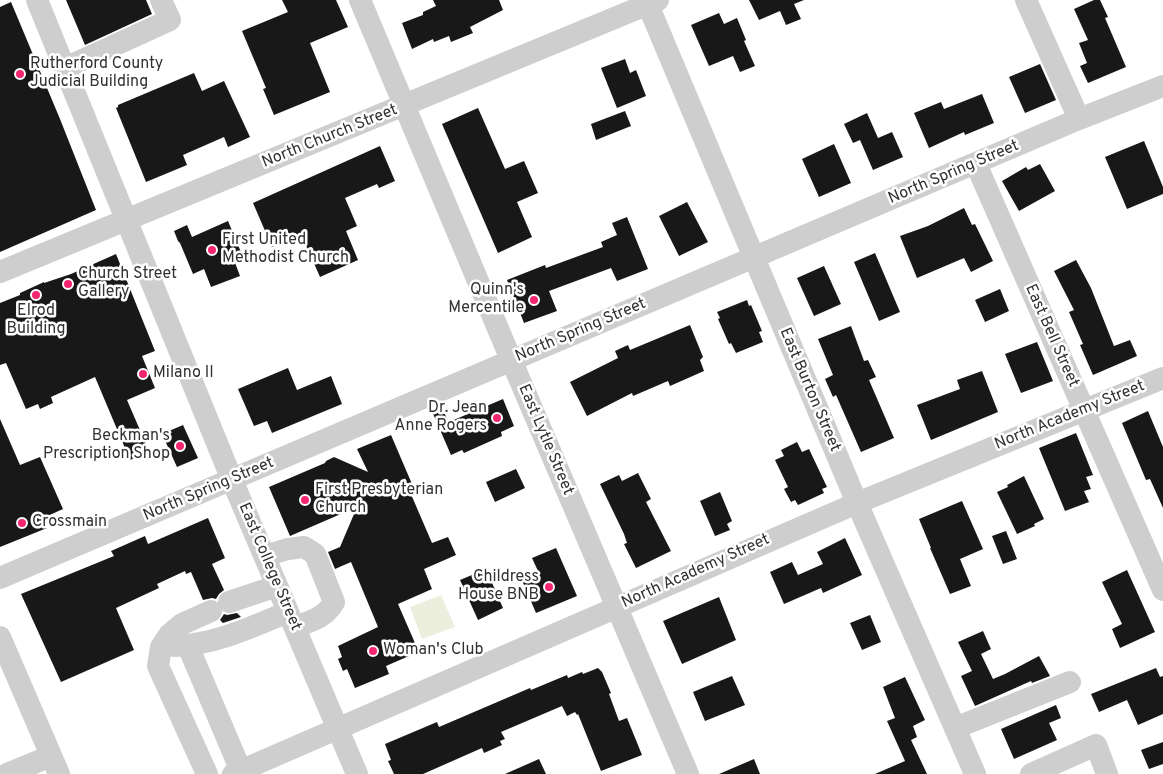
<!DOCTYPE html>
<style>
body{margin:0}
canvas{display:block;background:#fff}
</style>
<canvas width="1163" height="774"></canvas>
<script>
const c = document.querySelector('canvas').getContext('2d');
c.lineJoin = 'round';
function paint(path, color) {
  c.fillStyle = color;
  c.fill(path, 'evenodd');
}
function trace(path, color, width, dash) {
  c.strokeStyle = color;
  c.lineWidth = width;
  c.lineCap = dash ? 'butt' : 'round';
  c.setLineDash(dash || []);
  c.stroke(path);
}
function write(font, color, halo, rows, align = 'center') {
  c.font = font + ' Overpass,sans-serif';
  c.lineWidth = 5;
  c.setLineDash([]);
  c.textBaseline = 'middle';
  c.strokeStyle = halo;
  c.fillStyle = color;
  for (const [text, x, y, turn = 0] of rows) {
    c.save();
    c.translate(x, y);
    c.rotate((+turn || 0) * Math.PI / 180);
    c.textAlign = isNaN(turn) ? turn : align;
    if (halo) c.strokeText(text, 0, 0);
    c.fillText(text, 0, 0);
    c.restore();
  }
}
paint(new Path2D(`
 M441,595l14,32 -33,12 -12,-32z`), '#ecefde');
paint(new Path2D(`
 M66,0h80l6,14 -67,31z
 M282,0h54l12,27 -38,16 20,49 -56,23 -11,-26 3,-1 -24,-57 46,-19z
 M433,0h66l4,10 -33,17 3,6 -22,9 -2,-6 -15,6 -1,-3 -21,10 -10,-26 21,-8v-3l13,-6z
 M749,0h55l-10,4 7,15 -15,6 -6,-14 -21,9z
 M1094,0h6l8,17 -3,1 21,49 -38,16 -8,-17 7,-3 -8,-20 9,-3 -14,-31z
 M11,2l49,117 36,91 -96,42v-245z
 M719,13l5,11 13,-6 9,22 -2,1 11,25 -15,6 -7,-16 -24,10 -18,-41z
 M625,59l5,14 6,-3 10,26 -29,12 -16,-40z
 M1040,64l16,36 -31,13 -16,-36z
 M194,73l8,18 22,-10 26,56 -22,10 -4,-10 -41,18 4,10 -41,17 -30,-74 2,-1v-2z
 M982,94l12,29 -29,12 -1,-3 -35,16 -15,-35 27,-11 3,7z
 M478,108l27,61 19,-8 14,32 -21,9 15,35 -34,16 -56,-129z
 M625,111l6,15 -35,14 -5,-16z
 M867,113l11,25 14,-6 11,25 -30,13 -13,-30 -7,3 -9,-19z
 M1144,141l19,46v7l-36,15 -22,-52z
 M834,144l17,39 -32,14 -17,-38z
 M380,146l15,35 -16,7 -2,-4 -32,14 12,28 -11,5 12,29 -38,17 -19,-43 -29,13 -19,-44z
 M1040,164l15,27 -36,20 -17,-30 24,-14 2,3z
 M687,202l21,40 -29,14 -20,-40z
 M964,208l8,17 3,-1 18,37 -22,11 -7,-14 -47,20 -17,-42 28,-10z
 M627,217l21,52 -31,12 -6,-13 -62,23 8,20 -33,12 -17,-43 38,-15 1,3 57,-21 -2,-5 16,-7 -5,-12z
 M228,221l15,36 -9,3 6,16 -29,11 -7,-18 -11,5 -13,-31 -2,-2 -4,-10 13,-6 5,12z
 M875,253l25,59 -21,9 -25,-59z
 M116,254l39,97 -13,5 13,32 -28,12 22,51 -19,9 -35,-83 -44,20 2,6 -13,6 -2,-5 -12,5 -20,-46 -6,2v-62l20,-8v-2l24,-11v1l27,-9z
 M1076,260l15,28 23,58 16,-6 7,16 -44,19 -13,-30 3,-1 -14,-32 5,-2 -20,-39z
 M824,266l17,38 -27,12 -17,-38z
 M1000,289l9,22 -24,11 -10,-22z
 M747,300l2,6 2,-1 11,26 -3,1 4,10 -27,11 -5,-10 -2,1 -11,-25 2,-1 -3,-6z
 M690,325l13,32 -3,3 4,11 -34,15 -2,-5 -35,15 -1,-3 -45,23 -17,-34 48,-24 -3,-7 13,-6 2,5z
 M851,326l13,35 4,-1 8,17 -7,3 25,58 -33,14 -25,-57 -3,2 -8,-18 8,-4 -15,-36z
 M1037,342l16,39 -32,12 -16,-39z
 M288,368l9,22 34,-14 11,28 -70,29 -5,-12 -13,5 -16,-37z
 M982,371l16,41 -67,28 -14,-35 43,-16 -3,-9z
 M503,399l11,27 -13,6 1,4 -38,17 -2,-3 -11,5 -20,-46 9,-4 9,17z
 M1148,411l15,36v61l-13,-29 -4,1 -24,-57z
 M0,419l20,46 20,-8 23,52 -20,9 4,10 -47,19z
 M183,425l15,33 -21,9 -15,-33z
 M1076,433l17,42 -7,2 5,12 -7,2 5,11 -24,9 -26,-63z
 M391,435l21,49 -5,1 25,58 16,-6 8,18 -32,14 8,20 -34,15 17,39 -10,3 4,10 -23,10 3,8 -34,14 -8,-19 -4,2 -5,-12 4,-2 -4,-11 40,-19 -27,-65 -16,7 -7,-17 12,-5 17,-40 -67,29 -21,-49 56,-24 1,-2 8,-4 34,15 -11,-23z
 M797,442l5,10 7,-3 18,38 -5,2 2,4 -26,12 -3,-5 -4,2 -7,-13 4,-2 -13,-27 9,-4 -3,-6z
 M516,469l9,19 -30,14 -9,-20z
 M638,473l13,26 -5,3 25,49 -35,17 -12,-24 3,-1 -3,-9 -24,-50 19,-9 3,6z
 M1024,476l20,43 -10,5 1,2 -18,8 -20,-42 11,-5 -1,-2z
 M720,492l12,29 -5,3 3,6 -15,6 -15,-35z
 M962,501l21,48 -23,10 11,27 -21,8 -20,-46h1l-12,-29z
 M208,518l17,40 -13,6 12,26 -5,4 -3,5 -4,-1 -9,2 -12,-28 -5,2 -1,-3 -28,13 2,4 -43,20 18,42 -73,32 -40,-88 93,-38 -3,-5 34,-15 3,8z
 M1006,531l11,28 -14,5 -11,-28z
 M845,538l17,37 -39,18 -2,-5 -37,16 -14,-32 22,-10 6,13 25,-11 -6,-12z
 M556,548l21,48 -41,17 -15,-35 17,-7 -6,-13z
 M486,569l17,39 -25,12 -18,-40z
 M1127,570l28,62 -35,16 -8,-19 10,-5 -20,-42z
 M719,597l17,43 -54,24 -19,-43z
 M237,613l4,4 -18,6 -3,-3 4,-6 3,1z
 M870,615l11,27 -19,8 -12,-27z
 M983,631l8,18 -10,5 12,25 12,-5 34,-18 11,20 -18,7 -1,-2 -56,25 -14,-30 11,-5 -14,-29z
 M598,668l4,4 9,21 -2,1 10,27 8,-3 15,37 -41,16 -23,-57 -1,1 -2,-3 -8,4 -5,-10 -61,26 4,7 -5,2 2,4 -18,8 -2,-5 -59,26h-29l-6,-13 3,-1 -6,-16 52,-22 2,5 91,-39 1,2 36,-15 1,3 14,-6 1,2z
 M1156,668l4,9 3,-1v38l-25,11 -11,-25 -28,12 -8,-18z
 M732,676l13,29 -40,16 -12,-29z
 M905,677l20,43 -12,6 4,11 -6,3 16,34h-52l30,-13 -18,-40 8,-3 -12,-31z
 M1056,705l5,13 -12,5 8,17 -43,19 -13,-30z
 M1163,742v22l-14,5 -8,-19z
 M539,759l7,15h-41z
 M754,759l6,15h-41z`), '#181818');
trace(new Path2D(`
 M37,0l195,480 125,294
 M360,0l144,343 184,431
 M646,0l211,503 118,271
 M1026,0l53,119
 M65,68l105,-48 -9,-20
 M976,164l187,426
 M0,272l658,-272
 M264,556l24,-7 16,-2 11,7 19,48c-9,16 -23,19 -39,25
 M0,578l1079,-459 84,-33
 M229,602l48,-16
 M0,637l59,137
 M174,646c40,-1 78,-19 114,-34
 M188,646l53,125
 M955,728l115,-46
 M7,774l44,-18
 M207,774l-49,-108 3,-19 8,-12 13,-11 29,-13
 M233,774l624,-271 306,-125
 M1031,774l65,-29 11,29`), '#cecece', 22);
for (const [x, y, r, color] of [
 [20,74,5,"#f62570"],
 [212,250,5,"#f62570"],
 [68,284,5,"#f62570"],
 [36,295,5,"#f62570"],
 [534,300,5,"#f62570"],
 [143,374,5,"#f62570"],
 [497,418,5,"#f62570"],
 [180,446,5,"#f62570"],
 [305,500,5,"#f62570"],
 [22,523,5,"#f62570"],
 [549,587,5,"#f62570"],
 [373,651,5,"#f62570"]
]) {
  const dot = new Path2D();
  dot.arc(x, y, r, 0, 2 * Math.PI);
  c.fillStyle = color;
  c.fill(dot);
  trace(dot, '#fff', 2);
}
write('16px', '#313131', '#fff', [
 ["Rutherford County",30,65],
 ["Judicial Building",30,83],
 ["First United",222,241],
 ["Methodist Church",222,259],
 ["Church Street",78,275],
 ["Gallery",78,293],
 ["Quinn's",524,291,"right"],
 ["Mercentile",524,309,"right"],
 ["Elrod",36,312,"center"],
 ["Building",36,330,"center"],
 ["Milano II",153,374],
 ["Dr. Jean",487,409,"right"],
 ["Anne Rogers",487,427,"right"],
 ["Beckman's",170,437,"right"],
 ["Prescription Shop",170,455,"right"],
 ["First Presbyterian",315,491],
 ["Church",315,509],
 ["Crossmain",32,523],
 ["Childress",539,578,"right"],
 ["House BNB",539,596,"right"],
 ["Woman's Club",383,651]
], 'left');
write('16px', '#313131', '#fff', [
 ["North Church Street",330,137,-22],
 ["North Spring Street",954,173,-23],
 ["North Spring Street",581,331,-23],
 ["East Bell Street",1051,336,66],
 ["East Burton Street",809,390,67],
 ["North Academy Street",1070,416,-22],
 ["East Lytle Street",545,440,67],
 ["North Spring Street",209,490,-23],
 ["East College Street",269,567,67],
 ["North Academy Street",696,572,-24]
]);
</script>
